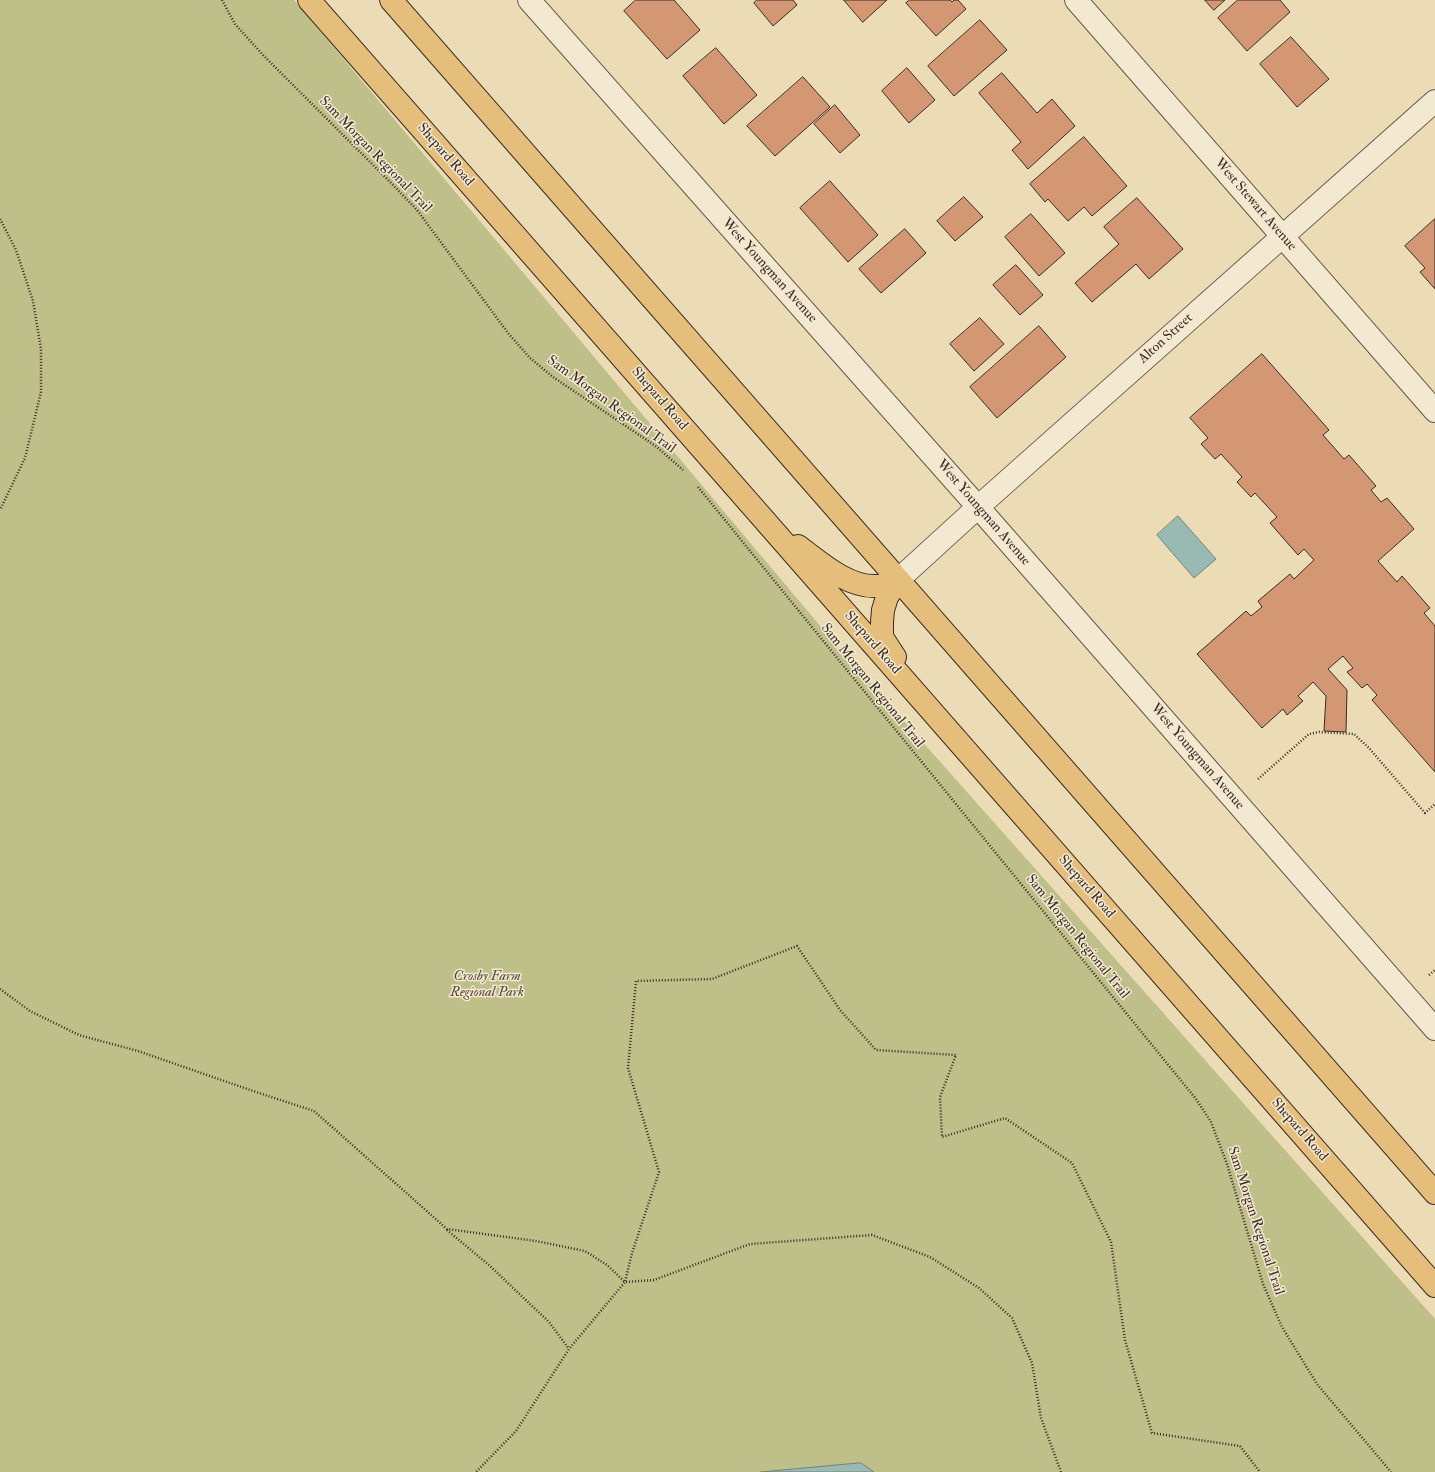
<!DOCTYPE html>
<style>
body{margin:0}
canvas{display:block;background:#ecdcb6}
</style>
<canvas width="1435" height="1472"></canvas>
<script>
const c = document.querySelector('canvas').getContext('2d');
c.lineJoin = 'round';
function paint(path, color) {
  c.fillStyle = color;
  c.fill(path, 'evenodd');
}
function trace(path, color, width, dash) {
  c.strokeStyle = color;
  c.lineWidth = width;
  c.lineCap = dash ? 'butt' : 'round';
  c.setLineDash(dash || []);
  c.stroke(path);
}
function write(font, color, halo, rows, align = 'center') {
  c.font = font + ' "IM FELL Double Pica",serif';
  c.lineWidth = 3;
  c.setLineDash([]);
  c.textBaseline = 'middle';
  c.strokeStyle = halo;
  c.fillStyle = color;
  for (const [text, x, y, turn = 0] of rows) {
    c.save();
    c.translate(x, y);
    c.rotate((+turn || 0) * Math.PI / 180);
    c.textAlign = isNaN(turn) ? turn : align;
    if (halo) c.strokeText(text, 0, 0);
    c.fillText(text, 0, 0);
    c.restore();
  }
}
paint(new Path2D(`
 M0,0h294l538,640 603,679v153h-1435z`), '#bebf89');
const water = new Path2D(`
 M1178,516l38,43 -22,19 -37,-43z
 M861,1463l13,9h-113z`);
paint(water, '#99bab3');
trace(water, '#73817b', 1);
const building = new Path2D(`
 M636,0h38l26,30 -33,29 -43,-48z
 M757,0h36l4,5 -24,21 -19,-23z
 M844,0h43l-24,22z
 M910,0h40l2,2 2,-2h4l8,9 -30,27 -30,-33z
 M1205,0h20l-11,10z
 M1238,0h42l10,12 -43,39 -29,-33z
 M980,20l27,30 -53,46 -26,-30z
 M1291,37l38,42 -32,28 -37,-43z
 M716,48l41,47 -33,29 -41,-48z
 M907,68l28,32 -26,23 -27,-32z
 M1002,73l35,40 15,-14 23,27 -47,43 -16,-19 9,-8 -42,-49z
 M803,77l27,30 -55,49 -28,-30z
 M835,105l25,30 -20,18 -26,-29z
 M1084,137l43,49 -35,30 -8,-9 -16,14 -20,-22 -3,3 -15,-18z
 M830,181l48,54 -30,27 -48,-54z
 M964,197l19,20 -28,24 -18,-20z
 M1137,198l46,51 -34,30 -13,-15 -44,38 -17,-19 44,-39 -15,-17z
 M1031,214l34,39 -26,23 -34,-39z
 M1435,219v70l-15,-17 5,-4 -20,-22z
 M905,229l21,24 -45,40 -22,-24z
 M1016,265l27,30 -23,20 -27,-30z
 M980,318l24,26 -30,27 -24,-27z
 M1039,326l27,31 -69,61 -27,-31z
 M1262,354l67,76 -6,5 21,24 5,-4 27,31 -5,4 10,12 6,-4 27,31 -36,32 19,21 5,-6 28,32 -6,5 11,13v146l-63,-72 5,-5 -10,-11 -5,4 -15,-16 6,-4 -10,-12 -15,13 19,21 -1,42 -22,-1 2,-35 -13,-14 -15,14 5,5 -16,14 -4,-6 -21,19 -65,-74 49,-43 5,5 11,-9 -4,-6 32,-27 4,5 20,-19 -10,-11 -6,6 -28,-32 7,-6 -22,-24 -4,4 -14,-15 5,-5 -21,-23 -6,5 -14,-15 7,-6 -18,-20z`);
paint(building, '#d39773');
trace(building, '#3a2b26', 1);
const minor = new Path2D(`
 M529,0l449,507 457,522
 M1076,0l359,411
 M898,580l80,-73 457,-406`);
const highway = new Path2D(`
 M309,0l1126,1286
 M391,0l1044,1193
 M798,546c22,16 50,42 79,40 7,0 15,-4 21,-6
 M895,657l-13,-20v-15l1,-12 4,-13 11,-17`);
trace(minor, '#66574a', 24);
trace(highway, '#3a2b26', 24);
trace(new Path2D(`
 M222,0l13,24 28,31 129,129 25,26 91,123 22,25 23,19 104,70 26,23
 M0,219l16,31 17,51 8,48v43l-16,66 -25,52
 M698,487l498,612 15,23 16,42 36,120 19,43 35,57 74,88
 M1258,779l51,-45 10,-2 35,2 15,14 56,65 10,-9
 M1429,975l6,-5
 M0,989l30,22 49,24 59,16 115,40 61,20 133,118 89,12 49,10 22,14 18,17 -56,67 -53,82 -40,41
 M447,1230l43,36 59,56 20,27
 M1061,1472l-20,-54 -9,-55 -20,-45 -33,-30 -49,-31 -58,-22 -122,9 -96,36 -29,2 7,-29 27,-81 -31,-104 8,-87 76,-2 85,-33 43,64 36,40 80,5 -16,42 2,40 63,-19 67,45 39,79 14,98 27,93 88,13 20,26`), '#3a2b26', 2.5, [1, 2]);
trace(minor, '#f3e8d0', 22);
trace(highway, '#e6be7b', 22);
write('14px', '#3a2b26', '#f3e8d0', [
 ["Sam Morgan Regional Trail",375,155,46],
 ["Shepard Road",445,155,49],
 ["West Stewart Avenue",1255,205,49],
 ["West Youngman Avenue",769,271,48],
 ["Alton Street",1166,339,-42],
 ["Shepard Road",659,399,49],
 ["Sam Morgan Regional Trail",611,405,36],
 ["West Youngman Avenue",983,513,49],
 ["Shepard Road",872,643,49],
 ["Sam Morgan Regional Trail",872,686,51],
 ["West Youngman Avenue",1197,757,49],
 ["Shepard Road",1086,887,49],
 ["Sam Morgan Regional Trail",1077,937,51],
 ["Shepard Road",1299,1130,49],
 ["Sam Morgan Regional Trail",1255,1221,72]
]);
write('italic 14px', '#54493a', '#f3e8d0', [
 ["Crosby Farm",487,977],
 ["Regional Park",487,993]
]);
</script>
